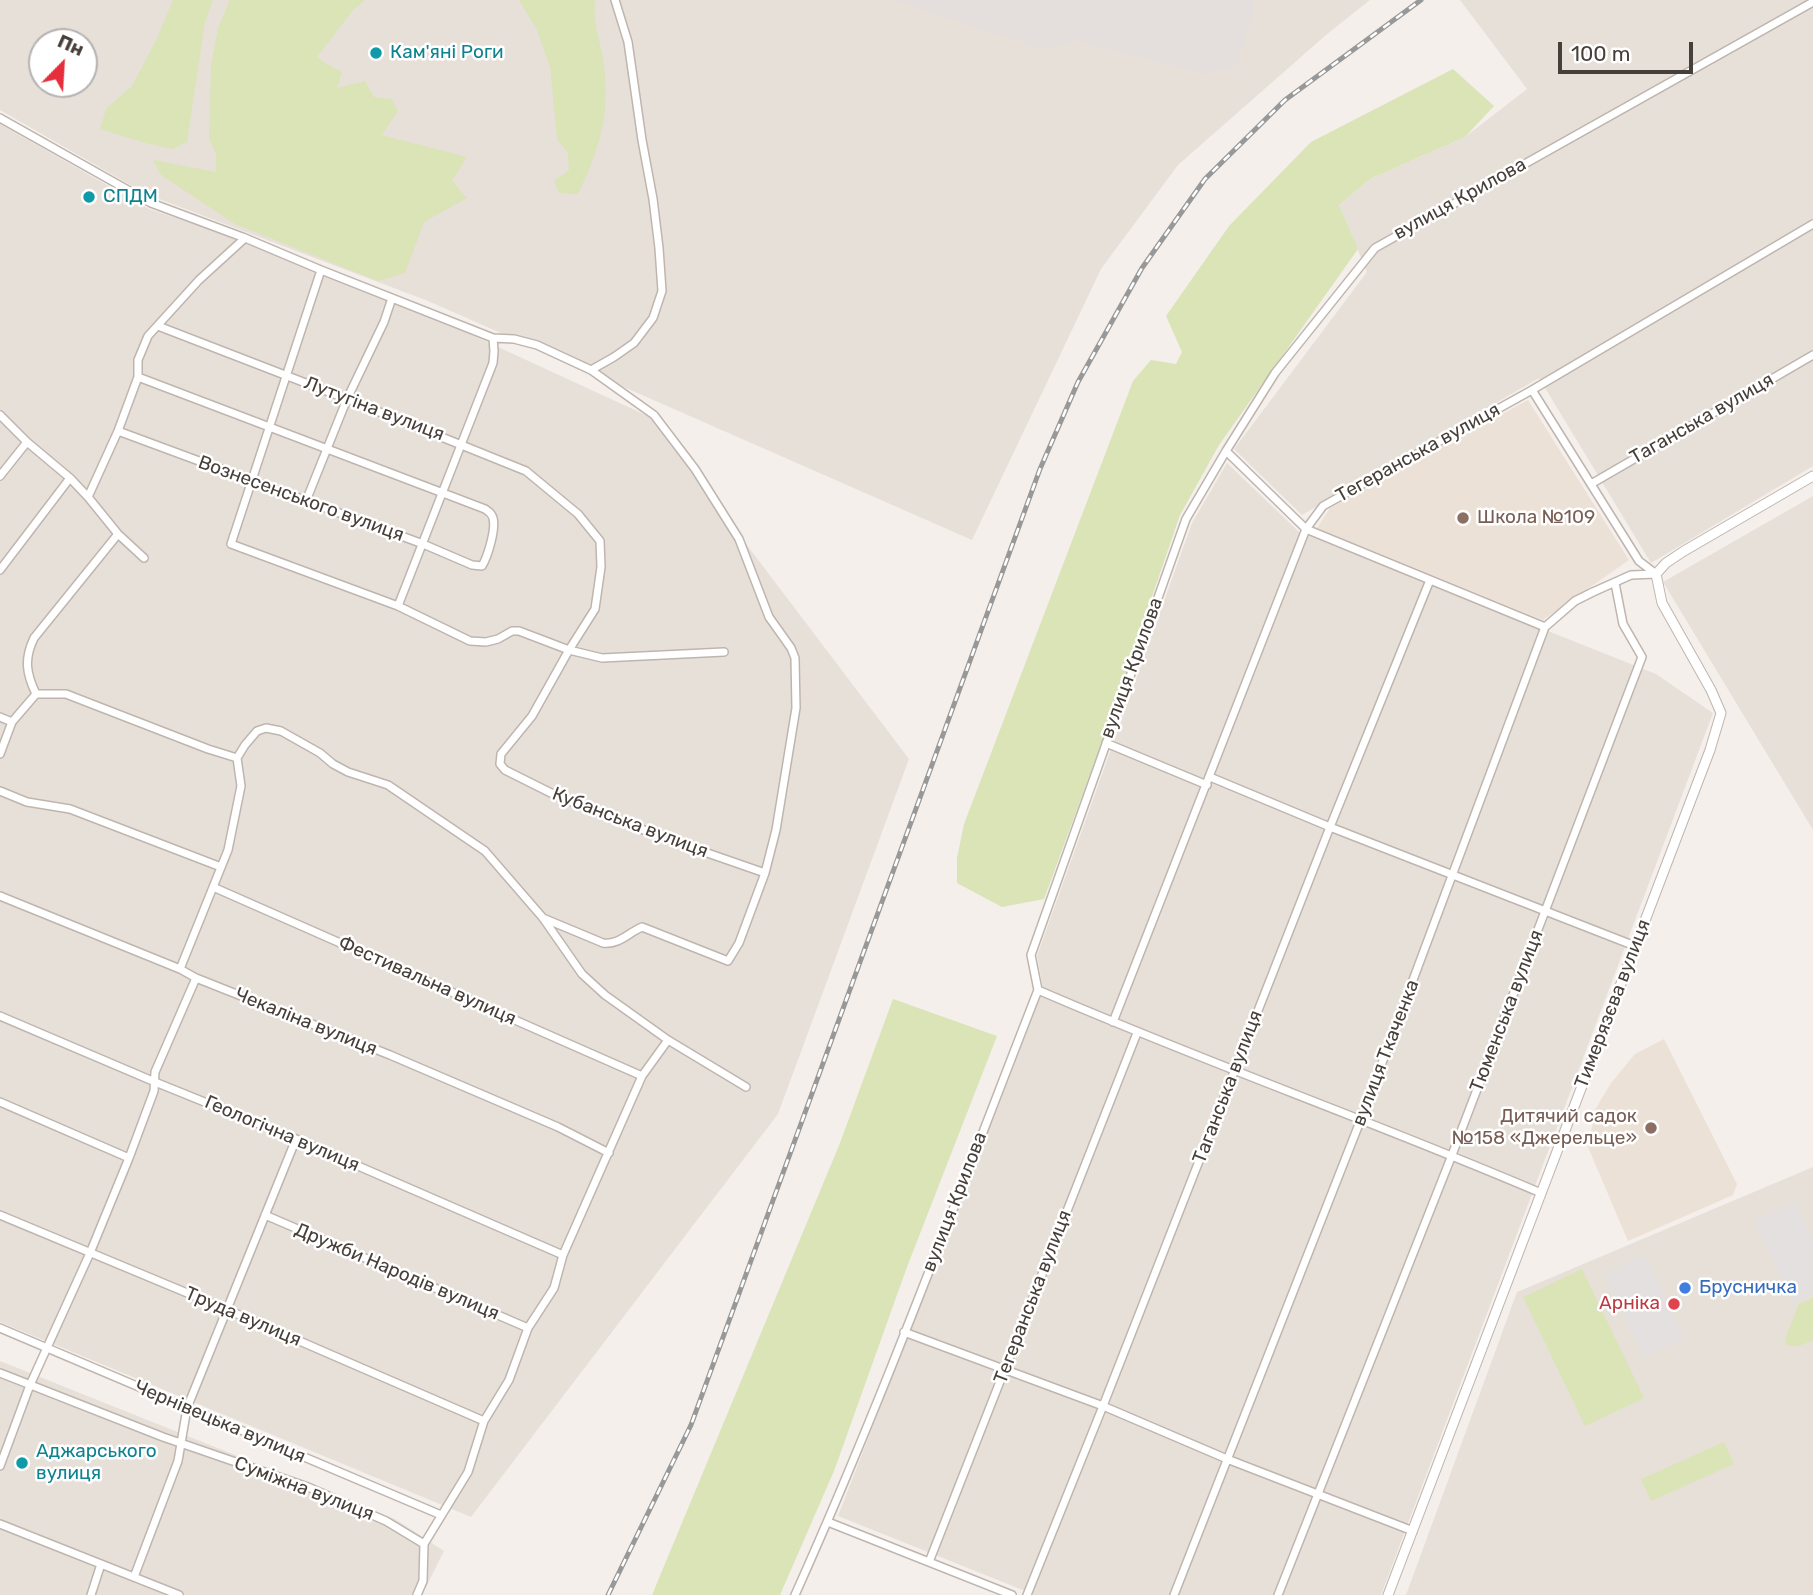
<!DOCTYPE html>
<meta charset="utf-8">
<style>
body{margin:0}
#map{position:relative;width:1813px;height:1595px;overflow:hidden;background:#f4efeb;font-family:Rubik,sans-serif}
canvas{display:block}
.north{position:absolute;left:28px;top:28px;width:70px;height:70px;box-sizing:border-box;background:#fff;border:2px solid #b5b2b0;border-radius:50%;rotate:24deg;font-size:19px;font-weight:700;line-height:28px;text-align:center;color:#473f39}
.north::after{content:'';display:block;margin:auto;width:24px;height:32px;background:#e72e3c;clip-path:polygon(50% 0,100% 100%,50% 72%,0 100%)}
.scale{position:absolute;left:1558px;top:42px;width:135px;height:32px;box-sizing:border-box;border:4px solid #473f39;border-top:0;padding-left:9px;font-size:21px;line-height:24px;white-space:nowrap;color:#473f39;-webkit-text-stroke:5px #fff;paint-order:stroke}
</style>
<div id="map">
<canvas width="1813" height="1595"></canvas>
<div class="north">Пн</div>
<div class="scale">100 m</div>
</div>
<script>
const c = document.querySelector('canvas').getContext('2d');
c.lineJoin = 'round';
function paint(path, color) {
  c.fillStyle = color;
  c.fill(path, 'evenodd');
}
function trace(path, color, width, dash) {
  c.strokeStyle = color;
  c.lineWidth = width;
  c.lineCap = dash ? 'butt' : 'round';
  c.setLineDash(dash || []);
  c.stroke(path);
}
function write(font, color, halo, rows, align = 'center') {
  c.font = font + ' Rubik,sans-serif';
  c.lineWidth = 5;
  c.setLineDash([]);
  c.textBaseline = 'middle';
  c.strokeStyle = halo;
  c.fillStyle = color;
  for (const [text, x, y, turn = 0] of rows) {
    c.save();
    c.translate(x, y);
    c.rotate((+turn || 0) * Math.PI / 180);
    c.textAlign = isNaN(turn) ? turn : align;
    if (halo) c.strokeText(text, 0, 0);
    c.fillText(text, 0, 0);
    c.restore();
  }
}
paint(new Path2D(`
 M0,0h1370l-44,35 -148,130 -77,104 -129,271 -544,-239 -282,-107 -146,-84zM42,42h42v42h-42z
 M1460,0h353v466l-162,97 -112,-185 -237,137 -68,-66 133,-177 -28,-67 31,-26 95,-42 62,-48z
 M0,124l149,85 171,56 330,152 259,342 -131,355 -307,403 -471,-195z
 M1227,463l72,69 357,142 57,39 -332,882h-346l-197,-79 205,-528 -6,-32 155,-433z
 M1813,496v334l-150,-248z
 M1813,1167v428h-407l111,-303z
 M0,1361l395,158 49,32 -22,44h-422z`), '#e7e0d9');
paint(new Path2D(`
 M892,0h361v13l-17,53 -31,8 -131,-34 -30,9z`), '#e4dedc');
paint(new Path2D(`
 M1528,400l101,160 -86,60 -226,-92 13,-20z
 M1664,1039l73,145 -4,11 -105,46 -40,-94 8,-39 15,-25 24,-29z`), '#ece1d6');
paint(new Path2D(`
 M173,0h40l-8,22 -18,120 -14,7 -28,-6 -45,-14 6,-20 26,-23 24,-46z
 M230,0h135l-12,10 -36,47 10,7 15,8 -5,16 28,-7 9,16 18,2 6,12 -16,24 85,22 -15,24 15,17 -43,24 -19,51 -27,8 -143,-57 -74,-49 -8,-15 63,12v-18l-7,-16 2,-73 7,-37z
 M519,0h76c-3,27 9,49 10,75 4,44 -8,80 -27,119l-19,-1 -5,-12 15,-11 -1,-17 -11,-14 -7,-72 -13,-37z
 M1453,69l41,37 -29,31 -95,42 -31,26 19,44 -139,196 -39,70 -77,224 -59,160 -42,8 -45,-24v-25l7,-34 169,-443 18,-21 25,4 6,-12 -16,-36 63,-90 82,-84z
 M893,999l104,37 -90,231 -73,204 -54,124h-128l188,-452z
 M1582,1269l62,129 -59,28 -62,-129z
 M1813,1298v42c-8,4 -17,8 -27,5v-9l13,-32z
 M1724,1442l10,22 -83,37 -10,-22z`), '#dae4b7');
paint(new Path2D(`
 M1794,1201l19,40v53l-20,9 -39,-83z
 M1645,1255l39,83 -40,19 -40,-83z`), '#e3e0df');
const minor = new Path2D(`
 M0,118l151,85 94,35 76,32 172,68 21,1 23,6 54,25 63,45 41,54 44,70 30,78 22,31 4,10 1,50 -20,122 -11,43 -26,70 -11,18 -86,-34c-14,6 -23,18 -39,16l-60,-25
 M321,270l-90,274 167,62 72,35 16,1 12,-3 14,-8h7l50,19 33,8 122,-6
 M158,326l189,73 179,72 52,43 22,27 1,26 -6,42 -26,41 -37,66 -31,38 -1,10 5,6 54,27 108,42 98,34
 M591,370l23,-13 20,-14 19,-25 9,-27 -3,-43 -6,-49 -11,-59 -14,-98 -13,-42
 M1532,390l107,171 17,13
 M0,415l27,27 43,36 18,19 30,37 26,24
 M118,431l305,113 49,21 10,1c6,-10 14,-37 11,-48 -2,-6 -3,-5 -8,-9l-347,-132
 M1226,451l80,78 239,98
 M0,476l27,-34
 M1591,484l222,-129
 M88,497l30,-66 20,-54v-17l10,-24 51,-56 46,-42
 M306,501l41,-102 37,-77 8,-24
 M0,570l70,-92
 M398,606l95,-243 1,-12 -1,-13
 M36,694h30l142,55 29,9
 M0,717l12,5
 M1106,743l101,42
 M0,754l12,-32 24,-28c-10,-21 -12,-35 -2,-56l84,-104
 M1210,777l120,50 305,119
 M0,791l27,11 43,7 151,58
 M213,887l429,189
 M0,896l180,73 16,9 194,77 168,72 51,26
 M180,969l48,-119 13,-64 -4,-28 8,-13 12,-14 9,-3 15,3 39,22 13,11 15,8 40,13 97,66 58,67 39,56 23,21 63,45 78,47
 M1038,990c166,72 337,132 503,203
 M0,1016l155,66 141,57 267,116
 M1113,1022l193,-493 17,-23 209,-116 281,-166
 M0,1102l129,56
 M0,1215l228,95 256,111
 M265,1215l263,113
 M0,1328l441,187
 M904,1332l199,74 124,53 186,72
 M0,1373l163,64 145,50 78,34 38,23
 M0,1466l30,-81 60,-132 39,-95 25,-67 1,-19 41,-94
 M828,1522l184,73
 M0,1524l179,71
 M929,1562l208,-529
 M134,1577l44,-116 9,-53 109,-269
 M91,1595l10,-31
 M417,1595l6,-14 1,-37 44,-72 16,-51 25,-41 19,-52 26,-40 9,-33 79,-179 26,-36
 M795,1595c89,-198 164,-403 243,-605l-7,-35 155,-436 40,-68 49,-78 100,-125 438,-246
 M1027,1595l76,-189 227,-579 100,-247
 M1174,1595l187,-476 184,-492 30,-26 18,-9 38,-17 25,-1
 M1278,1595l174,-440 190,-498 -19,-33 -8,-41`);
const tertiary = new Path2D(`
 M1388,1595l322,-845 11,-37 -10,-23 -49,-87 -6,-29 10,-11 18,-12 129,-75`);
trace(minor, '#bfb5ae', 10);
trace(tertiary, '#bfb5ae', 11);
trace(minor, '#fff', 7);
trace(tertiary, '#fff', 9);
const rail = new Path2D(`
 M608,1595l83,-170 349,-956 38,-87 64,-114 63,-89 80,-79 136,-100`);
trace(rail, '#989898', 5);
trace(rail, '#fff', 2.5, [8]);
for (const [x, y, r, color] of [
 [376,53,7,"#0f9aa8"],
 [89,197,7,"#0f9aa8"],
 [1463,518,7,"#8d6e63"],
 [1651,1128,7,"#8d6e63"],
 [1685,1288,7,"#3f7fe0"],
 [1674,1304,7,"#e0444e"],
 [22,1463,7,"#0f9aa8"]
]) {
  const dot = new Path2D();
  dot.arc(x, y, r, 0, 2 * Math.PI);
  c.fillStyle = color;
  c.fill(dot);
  trace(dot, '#fff', 2.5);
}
write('19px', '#0d838f', '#fff', [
 ["Кам'яні Роги",390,53],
 ["СПДМ",103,197],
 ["Аджарського",36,1452],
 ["вулиця",36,1474]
], 'left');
write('19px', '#473f39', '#fff', [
 ["вулиця Крилова",1460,199,-29],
 ["Лутугіна вулиця",374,409,21],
 ["Таганська вулиця",1702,419,-30],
 ["Тегеранська вулиця",1418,453,-29],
 ["Вознесенського вулиця",301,499,20],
 ["вулиця Крилова",1132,668,-70],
 ["Кубанська вулиця",630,823,21],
 ["Фестивальна вулиця",427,981,24],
 ["Тимерязєва вулиця",1613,1004,-69],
 ["Тюменська вулиця",1507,1011,-69],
 ["Чекаліна вулиця",306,1022,22],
 ["вулиця Ткаченка",1386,1053,-69],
 ["Таганська вулиця",1228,1087,-69],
 ["Геологічна вулиця",282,1134,23],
 ["вулиця Крилова",955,1202,-69],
 ["Дружби Народів вулиця",397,1272,23],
 ["Тегеранська вулиця",1033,1297,-69],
 ["Труда вулиця",243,1317,23],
 ["Чернівецька вулиця",220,1422,23],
 ["Суміжна вулиця",304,1489,21]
]);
write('19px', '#785e54', '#fff', [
 ["Школа №109",1477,518],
 ["Дитячий садок",1637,1117,"right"],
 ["№158 «Джерельце»",1637,1139,"right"]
], 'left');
write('19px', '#366cbe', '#fff', [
 ["Брусничка",1699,1288]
], 'left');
write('19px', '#be3a42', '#fff', [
 ["Арніка",1660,1304]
], 'right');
</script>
